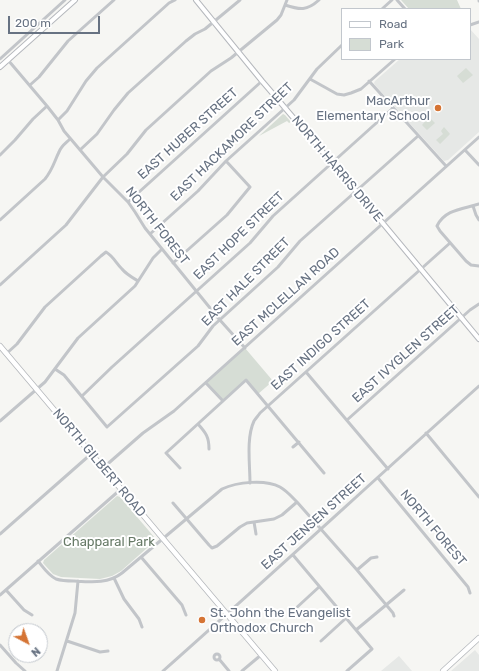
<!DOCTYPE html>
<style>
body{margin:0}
#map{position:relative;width:479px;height:671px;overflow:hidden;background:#f6f6f3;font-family:Rubik,sans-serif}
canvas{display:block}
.legend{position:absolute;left:341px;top:8px;width:130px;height:52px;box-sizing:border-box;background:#fff;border:1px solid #c2c7cd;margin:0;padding:5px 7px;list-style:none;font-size:12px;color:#677282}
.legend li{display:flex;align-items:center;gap:8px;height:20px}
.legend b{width:20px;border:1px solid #c2c7cd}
.north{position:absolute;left:8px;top:623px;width:40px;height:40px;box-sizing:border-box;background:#fff;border:1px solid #c2c7cd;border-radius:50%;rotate:139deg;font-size:11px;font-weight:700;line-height:16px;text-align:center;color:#677282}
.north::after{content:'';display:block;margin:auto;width:14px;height:18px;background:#d57434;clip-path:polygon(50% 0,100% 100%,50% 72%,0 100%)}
.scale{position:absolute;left:8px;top:16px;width:92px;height:18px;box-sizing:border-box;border:2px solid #677282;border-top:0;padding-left:5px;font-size:12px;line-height:14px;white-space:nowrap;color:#677282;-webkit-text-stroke:3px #fff;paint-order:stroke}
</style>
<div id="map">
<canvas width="479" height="671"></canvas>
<ul class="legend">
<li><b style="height:5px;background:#fff"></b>Road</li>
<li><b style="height:11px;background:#d6ddd5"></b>Park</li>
</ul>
<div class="north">N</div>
<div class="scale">200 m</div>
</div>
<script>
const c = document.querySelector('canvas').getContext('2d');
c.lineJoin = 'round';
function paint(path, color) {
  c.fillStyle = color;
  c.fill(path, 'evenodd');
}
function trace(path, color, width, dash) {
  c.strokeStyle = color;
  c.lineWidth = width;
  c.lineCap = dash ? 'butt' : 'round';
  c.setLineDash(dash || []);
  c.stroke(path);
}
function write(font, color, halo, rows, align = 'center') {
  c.font = font + ' Rubik,sans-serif';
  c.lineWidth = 4;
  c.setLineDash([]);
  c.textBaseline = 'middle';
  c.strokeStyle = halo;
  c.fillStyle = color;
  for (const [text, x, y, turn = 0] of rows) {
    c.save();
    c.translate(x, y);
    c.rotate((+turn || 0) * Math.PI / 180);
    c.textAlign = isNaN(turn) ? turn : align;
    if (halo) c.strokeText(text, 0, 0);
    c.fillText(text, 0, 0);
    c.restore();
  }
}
paint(new Path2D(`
 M470,29l9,10v93l-31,28 -4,1 -69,-76 -1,-2 1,-2 25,-22h70z
 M475,650l4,5v16h-28z
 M399,656l13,15h-31z`), '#e6e8e6');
paint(new Path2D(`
 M401,0h56l4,9h-52z
 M466,68l7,7 -10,8 -6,-7z
 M283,114l2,1 6,7 -2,1 -2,-2 -28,15z
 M429,117l6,6 -8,7 -5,-5z
 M444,127l6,7 -10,10 -4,-4 7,-6 -2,-3z
 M245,348l28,33 -15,13 -12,-14 -23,21 -17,-18z
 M117,496l3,1 35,41v3l-34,30 -9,5 -12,3 -39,-2 -8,-3 -10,-11 1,-3z`), '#d6ddd5');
const secondary = new Path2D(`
 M196,0l66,81 94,110 123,148
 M0,67l75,-67`);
const primary = new Path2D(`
 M0,346l275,325
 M443,671l36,-33`);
trace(secondary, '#b5b8bd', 6);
trace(primary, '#b5b8bc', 6);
trace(new Path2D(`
 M397,0l8,9
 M479,0v1
 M285,5c15,5 22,6 34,-5
 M382,9l10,-9
 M470,25l9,-3
 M0,59l65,-59
 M8,60l39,46 11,14 6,11 39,46 25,25 7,10 10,16 74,91 26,29
 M310,79l27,15 7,1 7,-2 10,-4 34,-30
 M369,81l77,85
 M30,85l9,-8 29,-36 46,-41
 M58,120l9,-9 19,-30 11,-13 72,-65 6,-3
 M80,150l17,-16 17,-24 14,-17 58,-52 9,-7 10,-5 35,-29
 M465,150l14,15
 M0,155l15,-15 18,-21 14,-13
 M128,202l134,-121
 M479,204c-15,5 -34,5 -42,22l3,5 26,30 5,4 8,1
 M473,206l3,9 3,5
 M0,220l45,-41c8,-10 9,-17 14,-27 2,-6 7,-9 11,-13
 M150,234l48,-43 28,-30 68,-61 23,-31 25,-24
 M173,263l54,-48 23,-28 -24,-26
 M0,285l66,-60 37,-48 24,-23 19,-24 65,-59 20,-13 46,-38 4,-5 6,-15
 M6,354l11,-10 28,-37 56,-51 5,-4c7,4 10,11 16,17 4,5 11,9 16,12
 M55,369l9,6 43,52 91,-81 15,-20 65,-59 22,-26 118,-105
 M306,372l82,97
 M206,383l17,18
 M82,396l30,-29 138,-124 23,-27 120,-108
 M347,420l123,-110 9,-6
 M0,421l45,-39 33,-44 57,-52 18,-28 9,-9
 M198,424c8,9 11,13 11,25
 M426,433l53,64
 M293,447l6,-5
 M103,468l40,-35 31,-22 305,-274
 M180,468l-14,-15 80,-73 78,93
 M378,478l90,109 2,6
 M250,483c0,-18 -4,-45 4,-62 2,-3 4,-5 6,-8l190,-170
 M173,503l36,42 3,3 5,-2 23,-19 7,-4 27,-4 8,-4 15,-13
 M254,522l2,12
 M0,534l91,-80
 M293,555l79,94 -25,22
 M141,557l41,48 4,10
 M38,561c5,6 10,14 18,18 6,2 12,2 18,2 17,1 34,3 48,-8l100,-84c15,-7 43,-10 58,-2 7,4 12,10 17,15l60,68 36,43 1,3
 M357,570l14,-12 6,-1
 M114,578l10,21 15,20 3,8
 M6,590l18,20 8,5
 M0,595l121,-106
 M294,610l25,-23
 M356,630l48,-40
 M67,641l33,11 8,-1
 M321,641l24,-22
 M0,645l16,18 9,8
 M214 657a3 3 0 1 1 6 0a3 3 0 1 1-6 0Z
 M219,659l10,12
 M57,671l18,-58 3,-32
 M163,671c106,-94 210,-190 316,-285
 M242,671l19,-16`), '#c2c5c9', 3);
trace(secondary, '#fff', 4);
trace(primary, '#fff', 4.5);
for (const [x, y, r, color] of [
 [438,108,4,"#d57434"],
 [202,620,4,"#d57434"]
]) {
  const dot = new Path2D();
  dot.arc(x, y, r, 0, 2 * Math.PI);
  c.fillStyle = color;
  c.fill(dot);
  trace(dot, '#fff', 1.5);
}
write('13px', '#677282', '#fff', [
 ["MacArthur",430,101],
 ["Elementary School",430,116],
 ["St. John the Evangelist",210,613,"left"],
 ["Orthodox Church",210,628,"left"]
], 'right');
write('13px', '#677282', '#fff', [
 ["EAST HUBER STREET",188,134,-42],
 ["EAST HACKAMORE STREET",232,142,-44],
 ["NORTH HARRIS DRIVE",337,169,50],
 ["NORTH FOREST",157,226,52],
 ["EAST HOPE STREET",239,236,-44],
 ["EAST HALE STREET",246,282,-45],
 ["EAST MCLELLAN ROAD",286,297,-42],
 ["EAST INDIGO STREET",321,345,-42],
 ["EAST IVYGLEN STREET",406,354,-42],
 ["NORTH GILBERT ROAD",99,463,50],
 ["EAST JENSEN STREET",314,522,-42],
 ["NORTH FOREST",433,528,50]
]);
write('13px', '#667966', '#fff', [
 ["Chapparal Park",109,542]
]);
</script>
